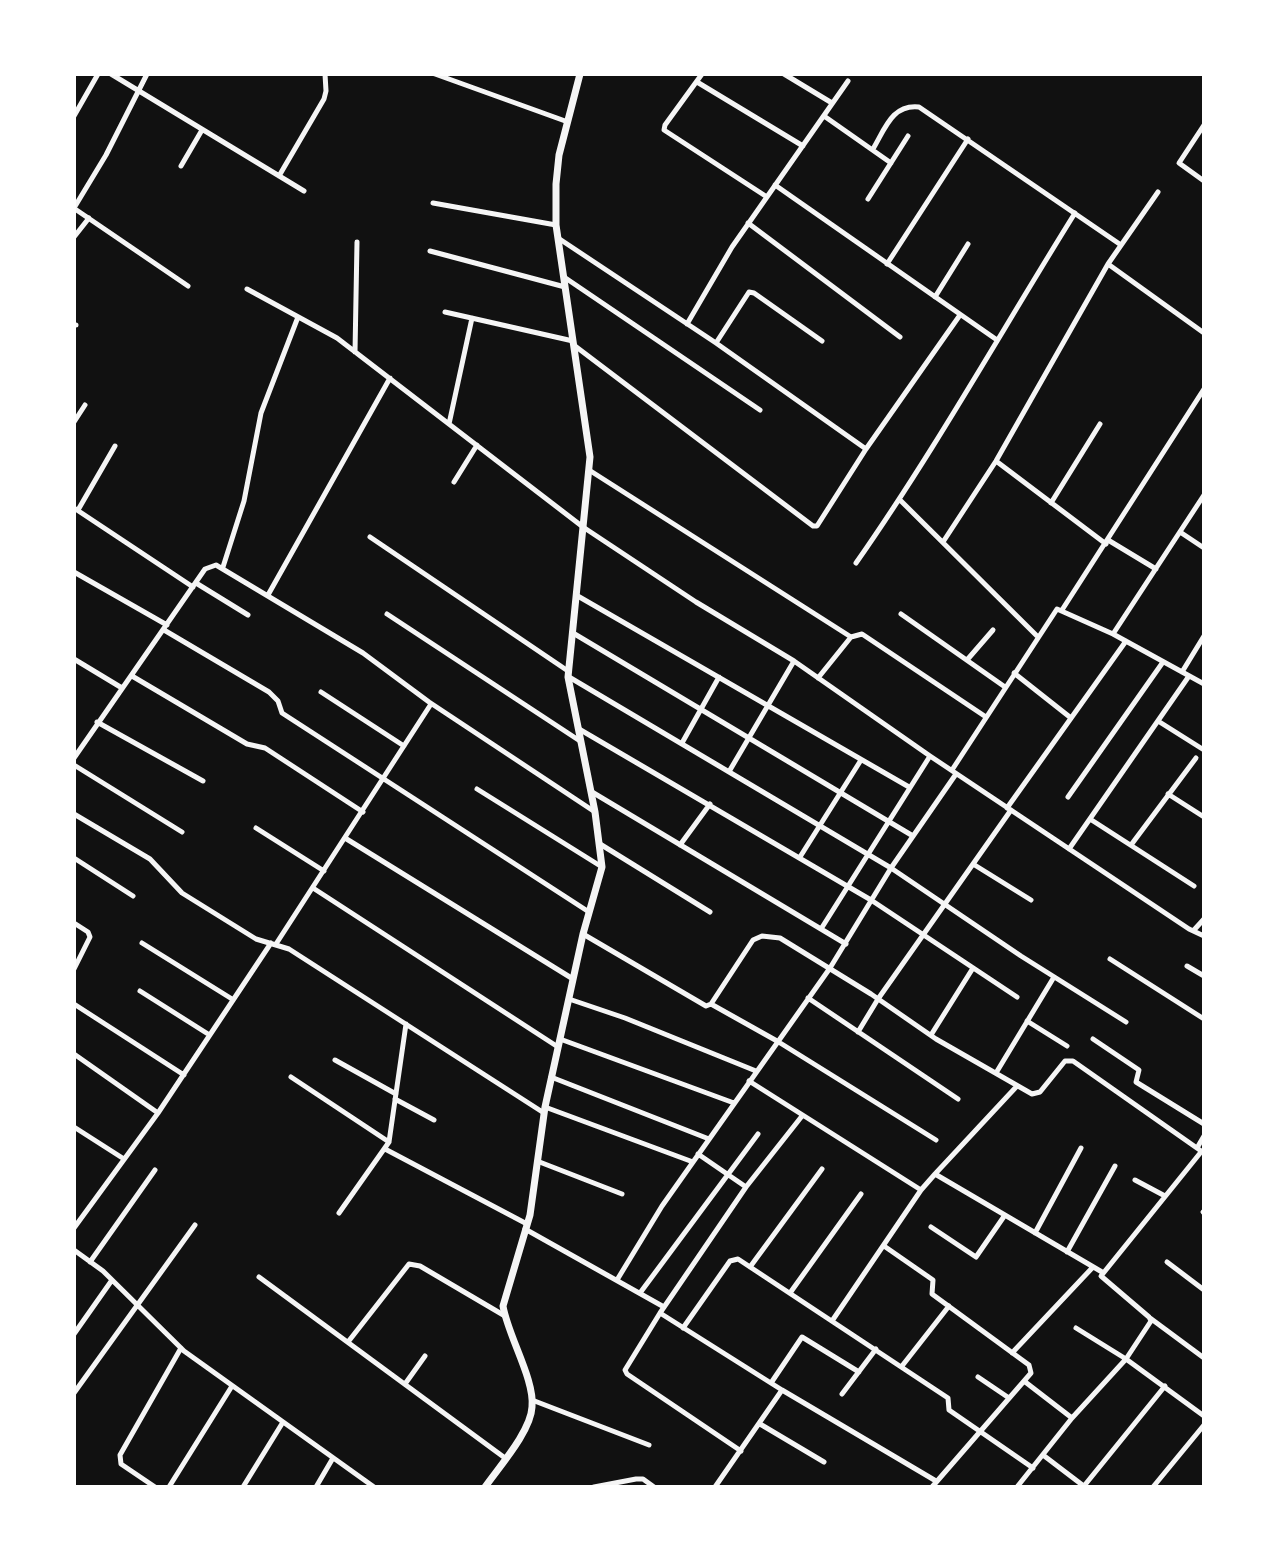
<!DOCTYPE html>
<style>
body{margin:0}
#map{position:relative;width:1278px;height:1561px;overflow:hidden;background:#111;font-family:Barlow,sans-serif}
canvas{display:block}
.frame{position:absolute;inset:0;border:76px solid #fff;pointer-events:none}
</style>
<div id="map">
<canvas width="1278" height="1561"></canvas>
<div class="frame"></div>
</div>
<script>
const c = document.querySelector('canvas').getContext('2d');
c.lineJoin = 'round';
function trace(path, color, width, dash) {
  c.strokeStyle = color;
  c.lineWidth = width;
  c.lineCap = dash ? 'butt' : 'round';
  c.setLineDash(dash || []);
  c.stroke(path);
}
trace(new Path2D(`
 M111,74l193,117
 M435,74l133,48
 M702,74l-37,51 -1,5 103,67
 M784,74l48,29
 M697,82l106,64
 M74,116l24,-42
 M824,116l67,47
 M1204,125l-25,38 25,18
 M873,149c12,-20 19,-45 46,-42l202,138
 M181,166l21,-36
 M279,176l45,-77 2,-8 -1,-17
 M775,185l222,155
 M868,199l40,-63
 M433,203l123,22
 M74,208l32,-53 41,-81
 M75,209l113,77
 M748,223l152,114
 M74,237l15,-19
 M558,238l158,105 150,106
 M430,251l135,36
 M887,264l81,-125
 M1108,264l96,69
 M564,277l196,133
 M247,289l90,49 246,189 113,75 98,59 136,95 259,173 15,7
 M935,297l33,-53
 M445,312l128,29
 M687,324l45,-77 116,-166
 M74,325h2
 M716,343l33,-51 5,1 68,48
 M575,346l238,180h4l49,-77 94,-134
 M355,352l2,-110
 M74,422l11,-17
 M449,424l23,-106
 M996,461l110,83
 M589,470l262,167
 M454,482l23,-37
 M900,500l137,136
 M1051,503l49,-79
 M74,508l119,79
 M78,510l37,-64
 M1180,532l24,16
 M370,537l198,134
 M1108,540l48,29
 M943,542l53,-81 112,-197 50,-72
 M856,563c79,-113 146,-233 219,-350
 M223,567l21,-66 17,-88 37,-96
 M74,572l93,53
 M196,583l52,32
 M268,595l122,-217
 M576,595l333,192
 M1062,610l142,-221
 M387,614l193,127
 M901,614l104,73
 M164,630l105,62 9,9 4,12 307,199
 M573,633l340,203
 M1113,634l91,-139
 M74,659l48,29
 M967,660l26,-30
 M1182,672l22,-36
 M1014,673l57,45
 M132,676l115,68 18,4 98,64
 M569,677l322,191 130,88 105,66
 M818,678l33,-41 11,-3 124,83
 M321,692l83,54
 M1158,721l46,29
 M97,722l106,59
 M579,729l292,171 146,97
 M682,743l37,-66
 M74,758l131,-189 11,-4 147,88 66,49 166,110
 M74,765l108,67
 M730,770l64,-109
 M952,770l105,-161 56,25 91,50
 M477,789l125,78
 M592,792l254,152
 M1168,794l36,23
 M1068,797l95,-135
 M1007,808l119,-167
 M74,814l76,45 32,34 74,46 33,10 255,164
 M1090,819l104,67
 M256,828l68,43
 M345,838l228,141
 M600,844l110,68
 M680,845l30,-41
 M1131,845l65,-87
 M1069,849l120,-173
 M800,857l61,-97
 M74,858l59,38
 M973,864l58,36
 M313,888l245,159
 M74,923l14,9 2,5 -16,32
 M821,929l109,-173
 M1194,930l10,-11
 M583,934l123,72 5,-2 42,-64 9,-4 18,2 91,56 65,45 96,55 8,-2 25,-31h8l131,92
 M142,943l90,56
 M276,944l155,-240
 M1110,959l94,60
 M1187,966l17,10
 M140,991l68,43
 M808,998l150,101
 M569,999l56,19 131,53
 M74,1004l110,71
 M711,1004l66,37 159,99
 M1027,1021l40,25
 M858,1032l20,-33 133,-189
 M931,1035l42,-67
 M560,1039l174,64
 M1093,1039l46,31 -3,12 68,42
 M74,1054l84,59
 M335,1060l61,34
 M996,1073l58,-96
 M291,1077l98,65
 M551,1077l158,62
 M749,1081l172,109 -89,131
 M1017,1086l-82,88 167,98
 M395,1099l39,21
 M545,1107l148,55
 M74,1127l50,32
 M1197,1148l7,-12
 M385,1149l142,75
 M1201,1152l-100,124 48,41 2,4 -25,38 78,57
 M698,1154l48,33
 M537,1161l85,33
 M1135,1180l30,16
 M921,1190l14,-16
 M1203,1212l1,1
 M339,1213l50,-71 17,-118
 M931,1227l45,30 29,-42
 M74,1228l84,-115 113,-170
 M525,1229l139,78
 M1035,1233l46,-85
 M884,1246l49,34 -1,14 97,71 2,8 -99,114
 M74,1250l29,21 81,80 190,136
 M1067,1252l48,-86
 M90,1262l65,-92
 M1167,1262l37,28
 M750,1267l72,-98
 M259,1277l246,181
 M617,1280l45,-74 168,-238 61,-100 65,-94
 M640,1293l118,-159
 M790,1293l71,-99
 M660,1313l122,77 154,91
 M1150,1318l54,40
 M683,1328l47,-67 8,-2 210,139 1,12 84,58
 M74,1334l38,-54
 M348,1342l61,-78 11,2 85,50
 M1012,1353l81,-86
 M902,1366l47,-60
 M978,1377l31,21
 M1024,1381l48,37
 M771,1383l31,-46 57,35
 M405,1384l20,-28
 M74,1393l121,-168
 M842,1394l34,-45
 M532,1400l117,45
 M760,1424l64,38
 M741,1451l-114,-77 -2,-4 35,-57 86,-126 56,-71
 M1043,1455l42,32
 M1084,1486l81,-100
 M155,1487l-34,-23 -1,-9 61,-107
 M169,1487l63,-101
 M243,1487l40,-65
 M316,1487l17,-29
 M594,1487l42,-8h7l11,8
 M715,1487l67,-97
 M1017,1487l55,-69 54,-59 -50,-31
 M1153,1487l51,-62`), '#f5f5f5', 5);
trace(new Path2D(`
 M485,1487c14,-20 46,-56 47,-80 3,-27 -24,-71 -29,-101l27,-91 15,-108 38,-173 19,-67 -7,-55 -27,-135 22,-220 -34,-232v-41l3,-29 21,-81`), '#f5f5f5', 7);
</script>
